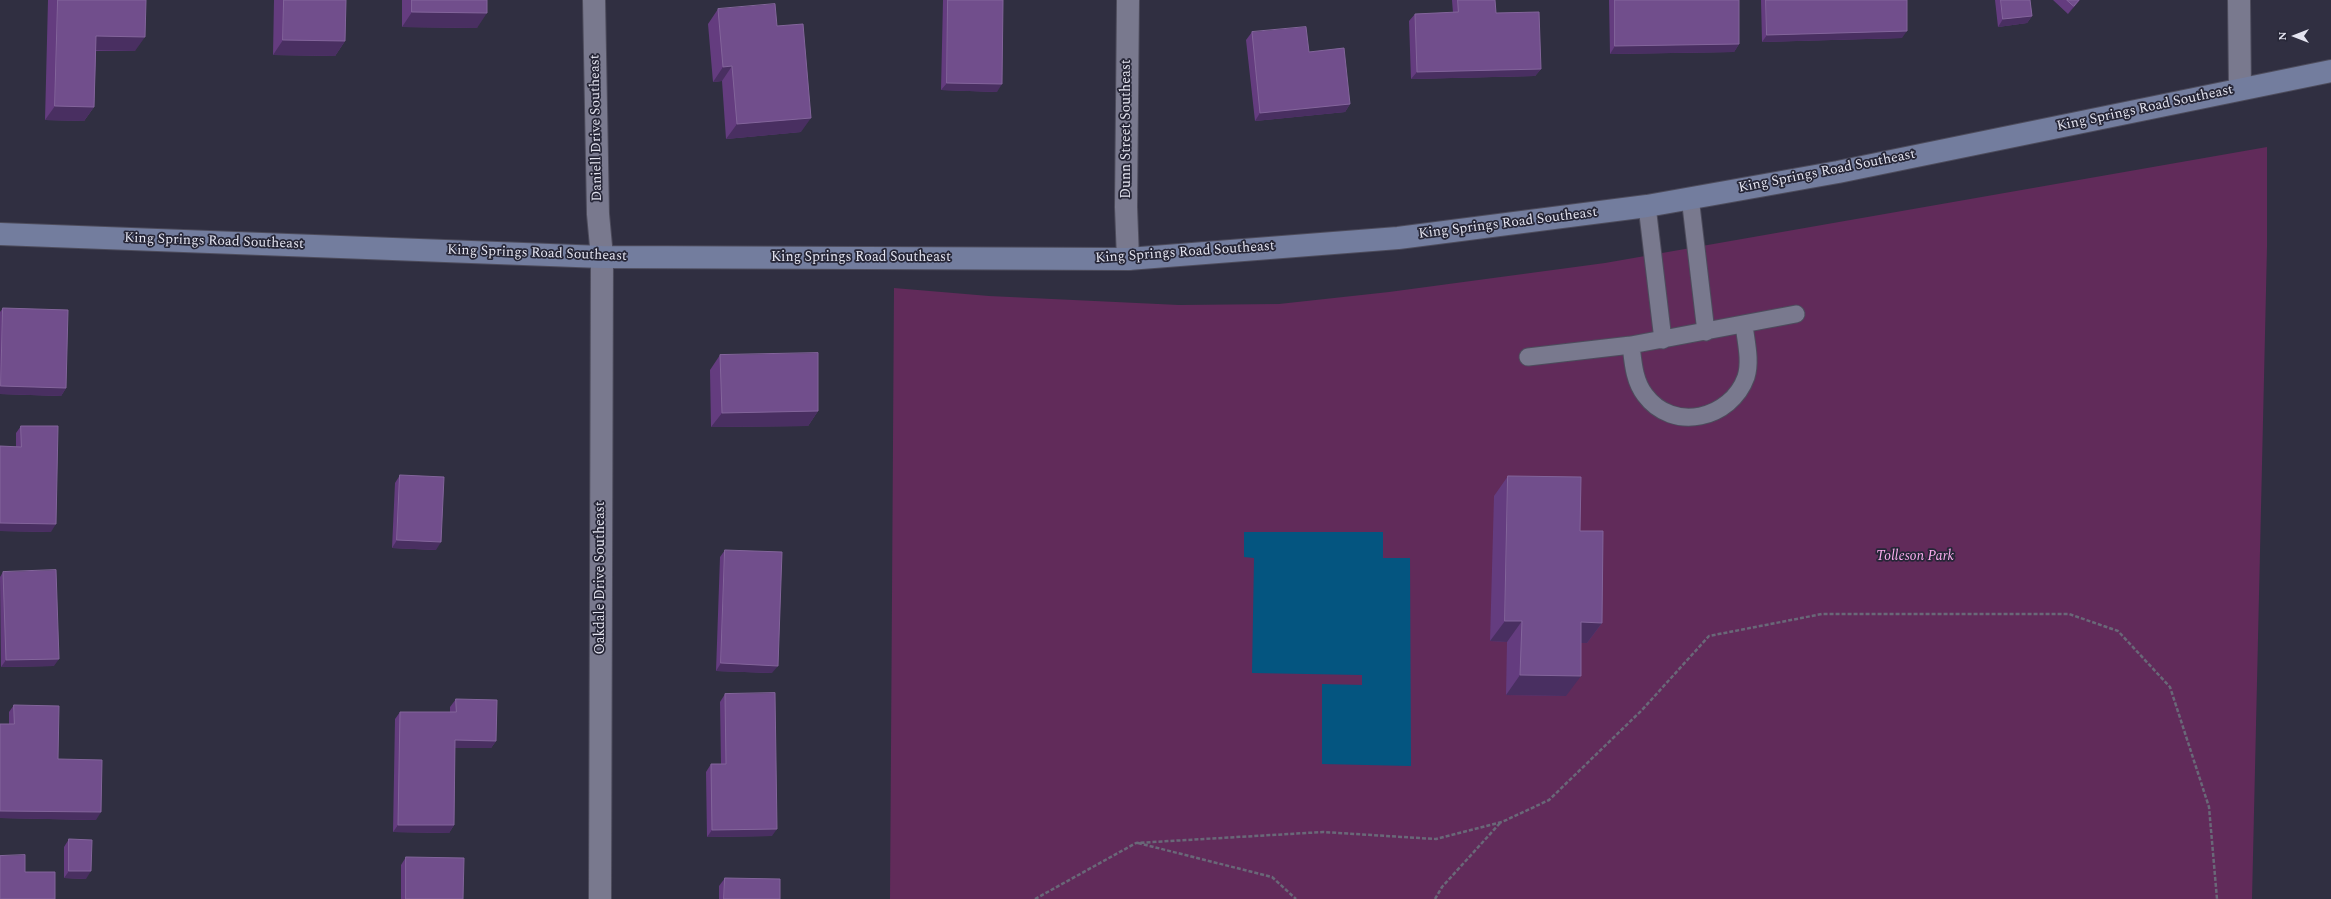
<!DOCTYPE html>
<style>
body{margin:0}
#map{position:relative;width:2331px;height:899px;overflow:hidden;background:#302f41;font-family:Spectral,serif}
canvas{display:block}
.north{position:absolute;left:2275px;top:16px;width:40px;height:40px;-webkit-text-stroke:3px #262637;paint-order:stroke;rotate:270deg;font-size:11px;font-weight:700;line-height:16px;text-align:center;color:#e4e4f0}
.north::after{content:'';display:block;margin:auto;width:14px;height:18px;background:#e4e4f0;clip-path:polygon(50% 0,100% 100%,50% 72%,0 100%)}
</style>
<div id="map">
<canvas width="2331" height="899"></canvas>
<div class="north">N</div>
</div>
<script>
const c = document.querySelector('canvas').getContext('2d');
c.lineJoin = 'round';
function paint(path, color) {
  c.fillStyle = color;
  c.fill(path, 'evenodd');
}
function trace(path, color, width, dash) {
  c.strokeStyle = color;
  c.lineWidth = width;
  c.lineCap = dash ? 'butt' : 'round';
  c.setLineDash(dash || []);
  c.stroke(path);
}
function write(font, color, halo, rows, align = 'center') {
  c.font = font + ' Spectral,serif';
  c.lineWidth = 3.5;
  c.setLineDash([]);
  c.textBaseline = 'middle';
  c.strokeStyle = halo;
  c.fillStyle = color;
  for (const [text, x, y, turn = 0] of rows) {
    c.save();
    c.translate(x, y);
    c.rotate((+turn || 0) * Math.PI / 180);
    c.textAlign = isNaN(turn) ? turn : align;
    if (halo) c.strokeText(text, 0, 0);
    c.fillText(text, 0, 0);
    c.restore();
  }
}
paint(new Path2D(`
 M2267,147v100l-15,652h-1362l4,-611 95,8 190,9 100,-1 110,-12 216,-29z`), '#612b5a');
paint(new Path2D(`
 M1244,532h139v26h27l1,208 -89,-2v-80l40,1v-10l-110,-2 2,-115 -10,-1z`), '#045580');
const lane = new Path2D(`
 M1690,197l16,135
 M1647,206l16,134
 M1631,345c2,17 3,36 14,50 28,38 86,24 101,-18 5,-16 0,-35 -2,-52
 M1528,357l103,-12 165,-31`);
const street = new Path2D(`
 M594,0l4,214 4,43 -2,642
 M1128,0l-2,207 2,52
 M2239,0l1,89`);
const secondary = new Path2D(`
 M0,234l602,23 526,2 270,-21 249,-32 191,-34 493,-101`);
trace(lane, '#4d4c5c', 19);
trace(street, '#4d4c5c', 24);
trace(secondary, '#4d4c5c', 24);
trace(new Path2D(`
 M1138,843l134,34 24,22
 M1035,899l101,-56 187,-11 113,7 66,-17 47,-22 93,-90 67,-74 113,-22h247l49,17 52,56 39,120 8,92
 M1435,899l7,-12 59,-65`), '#696878', 2.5, [4, 2]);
trace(lane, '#79798e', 17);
trace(street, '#79798e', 22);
trace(secondary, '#737d9e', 22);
paint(new Path2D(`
 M48,0h98l-11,51h-39l-2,56 -10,14 -39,-1z
 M274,0h72l-1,41 -10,15 -62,-1z
 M402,0h85l-10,28 -75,-1z
 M943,0h60l-6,92 -56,-2z
 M1452,0h43l1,13 45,56 -6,7 -124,3 -2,-58 6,-7 38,-1z
 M1609,0h130v44l-5,8 -124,2z
 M1761,0h146l-5,38 -140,4z
 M1995,0h35l2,16 -5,7 -29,4z
 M2053,0h27l-12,14z
 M718,9l59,17 24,106 -75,7 -4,-58 -9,1 -5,-58z
 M1252,32l57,20 41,52 -5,8 -90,9 -9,-81z
 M3,308l63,80 -5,8 -61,-2v-82z
 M720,355l98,56 -10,15 -97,1 -1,-57z
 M21,426l30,106 -51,-1v-85l16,1v-14z
 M400,475l36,75 -44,-2 3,-65z
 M1508,476l72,55 22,92 -15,20h-6l-15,53 -60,-1 1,-53 -17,-1 4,-145z
 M725,550l47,123 -56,-2 4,-114z
 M3,572l51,94 -53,1 -1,-90z
 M725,694l47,142 -65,1 -1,-65 5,-8h10l-1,-62z
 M456,699l40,42 -5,7h-36l-1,77 -5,8 -56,-1 2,-113 5,-7h50v-5z
 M14,705l44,54 38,61 -96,-2v-94h9v-12z
 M69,839l17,40 -22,-1v-31z
 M406,857l57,42h-62v-34z
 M725,878l55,21h-61v-13z`), '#643c7f');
paint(new Path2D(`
 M2079,0h1l-12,14 6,-8z
 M412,12l75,1 -10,15 -75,-1z
 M2032,16l-5,7 -29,4 5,-8z
 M1907,31l-5,7 -140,4 5,-7z
 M96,36l49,1 -10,14 -49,-1z
 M283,40l62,1 -10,15 -62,-1z
 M1739,44l-5,8 -124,2 5,-8z
 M732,66l-10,15 -9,1 10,-15z
 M1541,69l-6,7 -124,3 6,-7z
 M947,83l55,1 -5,8 -56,-2z
 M1350,104l-5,8 -90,9 5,-8z
 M55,106l39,1 -10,14 -39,-1z
 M811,118l-10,14 -75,7 11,-15z
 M1,386l65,2 -5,8 -61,-2v-7z
 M818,411l-10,15 -97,1 11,-14z
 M0,523l56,1 -5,8 -51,-1z
 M397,540l44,2 -5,8 -44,-2z
 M1505,621h17l-15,21 -17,-1z
 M1581,622l21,1 -15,20h-20z
 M59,659l-5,7 -53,1 5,-7z
 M721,663l57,3 -6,7 -56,-2z
 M1520,675l61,1 -15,20 -60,-1z
 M455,740l41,1 -5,7h-41z
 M0,811l101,1 -5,8 -96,-2z
 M398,825h56l-5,8 -56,-1z
 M777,829l-5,7 -65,1 5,-7z
 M69,871h22l-5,8 -22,-1z`), '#492f61');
const building = new Path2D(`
 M58,0h88l-1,37 -49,-1 -2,71 -39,-1z
 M284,0h62l-1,41 -62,-1z
 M412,0h75v13l-75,-1z
 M948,0h55l-1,84 -55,-1z
 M1458,0h37l1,13 43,-1 2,57 -124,3 -2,-58 43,-2z
 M1615,0h124v44l-124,2z
 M1766,0h141v31l-140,4z
 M2001,0h29l2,16 -29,3z
 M2067,0h12l-5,6z
 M775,4l2,22 26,-2 8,94 -74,6 -5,-58 -9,1 -5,-58z
 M1306,27l3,25 35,-4 6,56 -90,9 -8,-81z
 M3,308l65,2 -2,78 -65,-2z
 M818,353v58l-96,2 -2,-58z
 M21,426h37l-2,98 -56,-1v-77l21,1z
 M400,475l44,2 -3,65 -44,-2z
 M1508,476l73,1 -1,54h23l-1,92 -21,-1v54l-61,-1 2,-54h-17z
 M725,550l57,2 -4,114 -57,-3z
 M56,570l3,89 -53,1 -3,-88z
 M775,693l2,136 -65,1 -1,-66h15l-1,-70z
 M456,699l41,1 -1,41 -41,-1 -1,85h-56l2,-113h56z
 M14,705l45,1 -1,53 44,1 -1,52 -101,-1v-87h14z
 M69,839l23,1 -1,31h-22z
 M25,855v17h30v27h-55v-43z
 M406,857l58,1 -1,41h-57z
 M725,878l55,1v20h-56z`);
paint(building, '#714e8c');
trace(building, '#83659b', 1);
write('14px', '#e4e4f0', '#262637', [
 ["King Springs Road Southeast",2145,109,-12],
 ["Daniell Drive Southeast",597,128,-91],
 ["Dunn Street Southeast",1127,129,-90],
 ["King Springs Road Southeast",1827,172,-11],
 ["King Springs Road Southeast",1508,224,-7],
 ["King Springs Road Southeast",214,242,2],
 ["King Springs Road Southeast",1185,253,-4],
 ["King Springs Road Southeast",537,254,2],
 ["King Springs Road Southeast",861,258],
 ["Oakdale Drive Southeast",601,578,-90]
]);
write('italic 14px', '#fbaeef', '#262637', [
 ["Tolleson Park",1915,557]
]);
</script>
